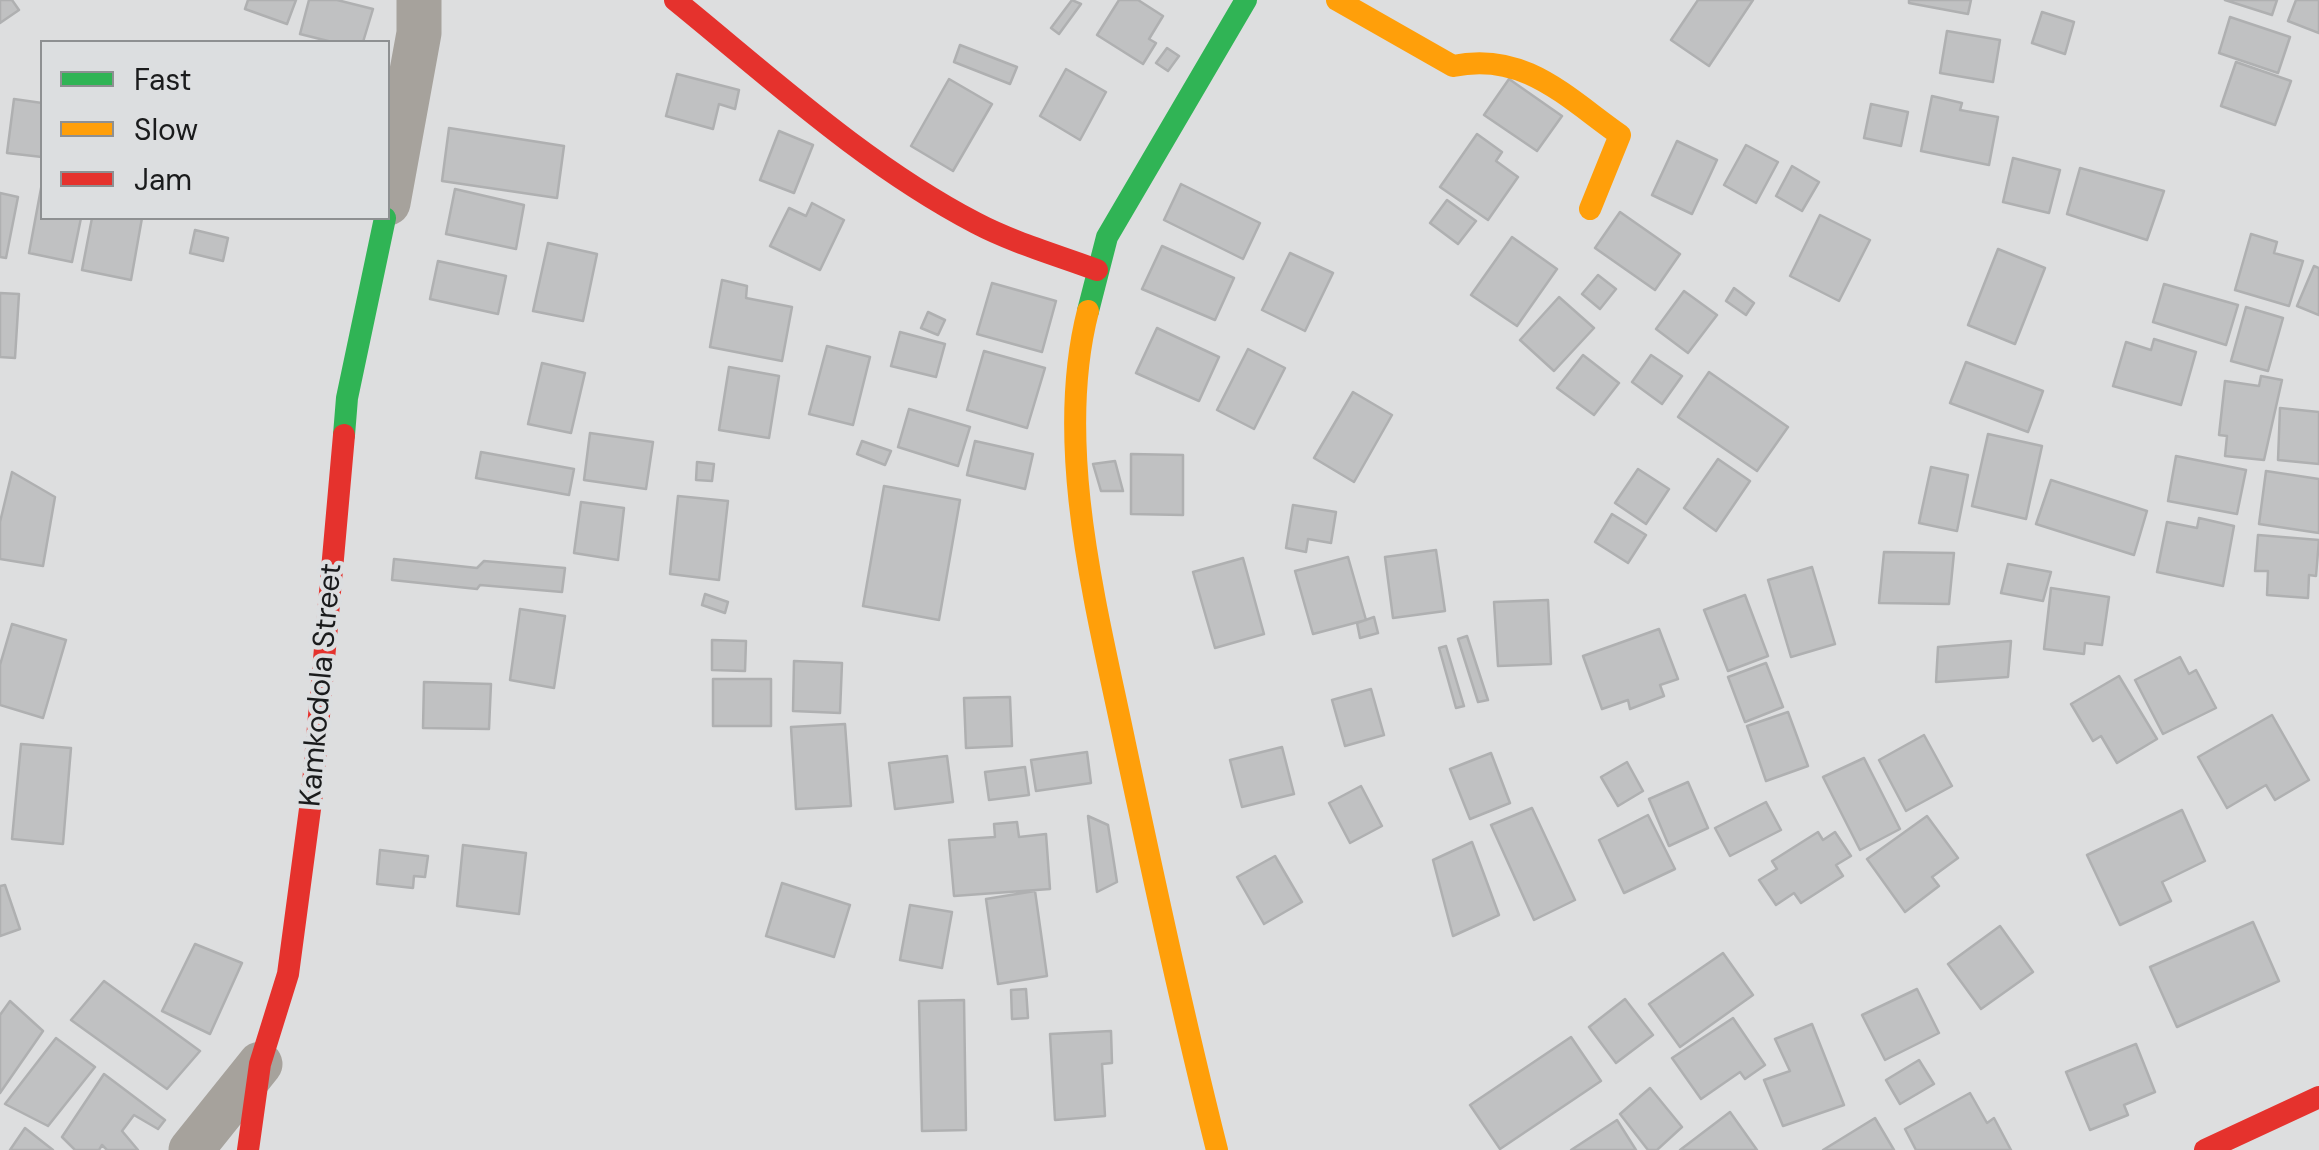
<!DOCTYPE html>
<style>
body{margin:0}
#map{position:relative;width:2319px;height:1150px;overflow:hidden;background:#dddedf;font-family:"DM Sans",sans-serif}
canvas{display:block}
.legend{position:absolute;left:40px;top:40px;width:350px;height:180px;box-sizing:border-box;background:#dcdee0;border:2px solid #8e9092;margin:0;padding:12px 18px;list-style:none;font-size:30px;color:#1a1b1c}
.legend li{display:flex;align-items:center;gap:20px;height:50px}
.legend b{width:50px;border:2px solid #8e9092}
</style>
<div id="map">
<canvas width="2319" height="1150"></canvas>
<ul class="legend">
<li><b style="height:12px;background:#30b455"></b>Fast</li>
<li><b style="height:12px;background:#ff9f0a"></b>Slow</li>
<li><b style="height:12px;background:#e5322d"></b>Jam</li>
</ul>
</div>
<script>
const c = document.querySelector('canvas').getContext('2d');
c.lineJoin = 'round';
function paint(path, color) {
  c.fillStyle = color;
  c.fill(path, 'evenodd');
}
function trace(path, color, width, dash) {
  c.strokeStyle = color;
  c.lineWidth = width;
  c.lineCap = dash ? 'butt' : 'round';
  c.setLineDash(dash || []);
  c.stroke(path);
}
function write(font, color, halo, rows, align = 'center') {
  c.font = font + ' "DM Sans",sans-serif';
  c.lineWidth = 9;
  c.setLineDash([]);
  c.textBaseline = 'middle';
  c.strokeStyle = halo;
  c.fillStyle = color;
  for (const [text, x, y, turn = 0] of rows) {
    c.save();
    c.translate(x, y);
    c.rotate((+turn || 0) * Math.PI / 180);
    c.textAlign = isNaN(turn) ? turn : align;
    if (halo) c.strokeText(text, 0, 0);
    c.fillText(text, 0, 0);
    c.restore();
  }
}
const building = new Path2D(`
 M0,0h12l7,10 -19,13z
 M248,0h48l-9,24 -42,-15z
 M309,0h28l36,9 -10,33h-31l-32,-8z
 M1072,0l9,4 -22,30 -8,-6z
 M1119,0h19l25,16 -14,23 7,4 -13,21 -46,-29z
 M1698,0h55l-44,66 -38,-26z
 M1909,0h62l-3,14 -59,-11z
 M2225,0h52l-5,15z
 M2296,0h23v33l-31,-12z
 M2042,12l32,10 -9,32 -33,-11z
 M2230,17l60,20 -12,36 -59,-20z
 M1947,31l53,9 -7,42 -53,-9z
 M960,45l57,22 -7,17 -56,-22z
 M1167,48l12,8 -11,15 -12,-8z
 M2236,62l55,19 -16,44 -54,-19z
 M1066,69l40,23 -26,48 -40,-24z
 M677,74l62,16 -4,19 -16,-5 -6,25 -47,-13z
 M949,79l43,25 -39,67 -42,-25z
 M1509,79l53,37 -25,35 -53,-36z
 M1932,96l30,7 -2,7 38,7 -9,48 -68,-14z
 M14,99l28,4v54l-35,-4z
 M1871,104l37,8 -7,34 -37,-8z
 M449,128l115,18 -7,52 -115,-17z
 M779,131l34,14 -19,48 -34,-13z
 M1477,134l25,18 -6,9 22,16 -30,43 -48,-33z
 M1677,141l40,19 -25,54 -40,-19z
 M1746,145l32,17 -22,41 -32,-18z
 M2013,158l47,12 -11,43 -46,-11z
 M1792,166l27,16 -17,29 -26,-15z
 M2080,168l84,23 -17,49 -80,-26z
 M42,183v35h39l-9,44 -43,-9z
 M1181,184l79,39 -17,36 -79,-39z
 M455,189l69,16 -8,44 -70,-15z
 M0,193l18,4 -12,61 -6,-1z
 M1447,200l29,21 -18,23 -28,-21z
 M812,203l32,17 -24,50 -50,-24 19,-38 17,8z
 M1620,212l60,42 -25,36 -60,-42z
 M1820,215l50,25 -31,61 -49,-25z
 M92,218h50l-11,62 -49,-10z
 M195,230l33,8 -5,23 -33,-8z
 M2251,234l26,8 -3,11 29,8 -14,45 -54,-16z
 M1512,237l45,32 -40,57 -46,-31z
 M548,243l49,11 -14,67 -50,-10z
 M1162,246l72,32 -19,42 -73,-31z
 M1998,249l47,19 -30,76 -47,-19z
 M1290,253l43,20 -28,58 -43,-21z
 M438,261l68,15 -8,38 -68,-15z
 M2314,266l5,2v47l-22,-9z
 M1598,275l18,14 -16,20 -18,-15z
 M722,280l25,6 -1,12 46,9 -10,54 -72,-14z
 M992,283l64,18 -14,51 -65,-18z
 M2164,284l74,21 -12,40 -73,-23z
 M1734,288l20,15 -8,12 -20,-14z
 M1684,291l33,24 -29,38 -32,-24z
 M0,293l19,1 -4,64 -15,-1z
 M1559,297l35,31 -40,43 -34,-31z
 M2246,307l37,11 -15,53 -37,-10z
 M928,312l17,8 -7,15 -17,-7z
 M1157,328l62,29 -20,44 -63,-28z
 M900,332l45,12 -9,33 -45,-11z
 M2154,339l42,13 -15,53 -68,-19 13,-44 25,8z
 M827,346l43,11 -17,68 -44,-11z
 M1248,349l37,19 -31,61 -37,-19z
 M984,351l61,17 -18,60 -60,-18z
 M1583,355l36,28 -25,32 -37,-27z
 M1651,355l31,21 -20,28 -30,-22z
 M1966,362l77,29 -15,41 -78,-29z
 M542,363l43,10 -14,60 -43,-9z
 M729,367l50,9 -10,62 -50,-8z
 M1709,372l79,55 -31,44 -79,-54z
 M2261,376l21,4 -18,80 -39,-4 2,-20 -8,-1 6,-54 34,5z
 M1353,392l39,23 -38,67 -40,-24z
 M2280,408l39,4v52l-41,-4z
 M909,409l61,18 -12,39 -60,-19z
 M590,433l63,9 -7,47 -62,-9z
 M1988,434l54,12 -16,73 -54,-13z
 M862,441l29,10 -6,14 -28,-11z
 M975,441l58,13 -8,35 -58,-14z
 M481,452l93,17 -5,26 -93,-17z
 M1131,454l52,1v60l-52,-1z
 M2176,456l70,14 -9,44 -69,-13z
 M1718,459l32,22 -34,50 -32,-23z
 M1115,461l8,30h-22l-8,-27z
 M697,462l17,2 -2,17 -16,-1z
 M1931,467l37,8 -11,56 -38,-8z
 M1638,469l31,20 -23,35 -31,-21z
 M2266,471l53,8v54l-60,-9z
 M12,472l43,25 -12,69 -43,-7v-37z
 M2051,480l96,31 -13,44 -98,-31z
 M884,486l76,14 -21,120 -76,-14z
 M678,496l50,5 -9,79 -49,-6z
 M581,502l43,6 -6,52 -44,-7z
 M1293,505l43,7 -5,31 -23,-4 -2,13 -20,-4z
 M1612,514l34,21 -18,28 -33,-21z
 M2199,518l35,8 -11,60 -66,-14 10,-50 30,6z
 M2258,535l61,5 -3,36 -7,-1 -1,23 -41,-3 1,-24h-13z
 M1436,550l9,61 -52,7 -8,-61z
 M1884,552l70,1 -5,51 -70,-1z
 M1348,557l18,63 -53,14 -18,-63z
 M1243,558l21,76 -49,14 -22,-76z
 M394,559l83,9 7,-7 81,7 -3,24 -82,-7 -3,4 -85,-9z
 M2008,564l43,8 -8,29 -42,-8z
 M1812,567l23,77 -44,13 -23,-77z
 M2051,588l58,9 -7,48 -17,-2 -1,11 -40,-5z
 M705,594l23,8 -3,11 -23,-8z
 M1745,595l23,61 -40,15 -24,-61z
 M1548,600l3,64 -53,2 -4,-64z
 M520,609l45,7 -11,72 -44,-8z
 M1374,617l4,16 -18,5 -3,-15z
 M12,624l54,16 -23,78 -43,-13v-40z
 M1659,629l19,50 -18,6 4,11 -34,13 -2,-9 -26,9 -19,-53z
 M1467,636l21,64 -10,2 -20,-63z
 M712,640l34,1 -1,30 -33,-1z
 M2011,641l-3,36 -72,5 2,-35z
 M1446,646l18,60 -8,2 -17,-60z
 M2180,657l9,17 7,-4 20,38 -53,26 -28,-54z
 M794,661l48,2 -2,50 -47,-2z
 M1766,663l17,44 -38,15 -17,-45z
 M2119,676l38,63 -40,24 -16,-27 -8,5 -22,-37z
 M713,679h58v47h-58z
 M424,682l67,2 -2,45 -66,-1z
 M1371,689l13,46 -39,11 -13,-46z
 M1010,697l2,49 -46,2 -2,-50z
 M1788,712l20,54 -42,15 -19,-55z
 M2272,715l37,65 -34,20 -9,-15 -39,23 -29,-51z
 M845,724l6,82 -55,3 -5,-82z
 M1924,735l28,51 -46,25 -27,-51z
 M21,744l50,4 -8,96 -51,-5z
 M1282,747l12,47 -52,13 -12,-47z
 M1087,752l4,31 -55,8 -5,-31z
 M1491,753l19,50 -40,16 -20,-50z
 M947,756l6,46 -58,7 -6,-46z
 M1864,758l36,71 -40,21 -37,-73z
 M1627,762l16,29 -25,15 -17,-29z
 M1025,767l4,28 -40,5 -4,-28z
 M1688,782l20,46 -39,18 -20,-47z
 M1361,786l21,40 -32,17 -21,-40z
 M1766,802l15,28 -51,26 -15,-28z
 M1532,808l43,92 -41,20 -43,-95z
 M2182,810l23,51 -43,21 9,19 -51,24 -33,-70z
 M1648,815l27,54 -51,24 -25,-53z
 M1088,816l20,9 9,57 -20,10z
 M1927,816l31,42 -26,19 7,9 -34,26 -38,-53z
 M1017,822l2,15 27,-3 4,55 -96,7 -5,-56 46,-3 -1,-13z
 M1818,832l5,8 12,-8 16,24 -15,9 7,11 -42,27 -7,-10 -18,12 -17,-25 18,-11 -5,-8z
 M1472,842l27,73 -46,21 -20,-76z
 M463,845l63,8 -7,61 -62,-8z
 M380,850l48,6 -3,21 -11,-1 -1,12 -36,-4z
 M1275,856l27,46 -38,22 -27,-47z
 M782,883l68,22 -16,52 -68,-21z
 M5,885l15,44 -20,7v-50z
 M1035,891l12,85 -49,8 -12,-85z
 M910,905l42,7 -10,56 -42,-8z
 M2253,922l26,59 -102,46 -27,-60z
 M2000,926l33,46 -52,37 -33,-45z
 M195,944l47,19 -32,71 -48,-23z
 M1723,953l30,42 -73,52 -31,-43z
 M104,981l96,70 -33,38 -96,-69z
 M1026,989l2,29 -16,1 -1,-29z
 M1917,989l22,44 -54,27 -23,-45z
 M1625,999l28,36 -37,28 -27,-36z
 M964,1000l2,130 -44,1 -3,-130z
 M10,1001l33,30 -43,62v-78z
 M1733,1018l32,47 -20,14 -5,-7 -39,27 -29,-41z
 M1812,1024l32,81 -61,21 -19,-46 26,-9 -15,-32z
 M1111,1031l1,32 -10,1 3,52 -50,4 -5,-86z
 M1571,1037l30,44 -101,68 -30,-44z
 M56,1038l39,29 -47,59 -43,-22z
 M2136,1044l19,48 -31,13 4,10 -38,15 -24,-58z
 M1919,1060l15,24 -34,20 -14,-24z
 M104,1074l61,46 -7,9 -24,-14 -12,16 16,19h-31l-5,-5 -3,5h-24l-13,-13z
 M1650,1088l32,39 -25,23h-9l-28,-36z
 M1970,1093l17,30 7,-5 17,32h-95l-11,-21z
 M1730,1112l27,38h-77z
 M1875,1118l19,32h-71z
 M1617,1120l19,30h-65z
 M25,1128l28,22h-43z`);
paint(building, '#c0c1c2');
trace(building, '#afb0b1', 2.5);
trace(new Path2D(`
 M388,203l31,-170v-33
 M191,1150l69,-86`), '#a6a29c', 45);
trace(new Path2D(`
 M1088,311l19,-74 139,-237
 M344,435l3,-37 38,-180`), '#30b455', 22);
trace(new Path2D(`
 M1337,0l116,66c71,-15 113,31 167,69l-30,74
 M1088,311c-35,136 9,298 37,433 29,136 58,271 92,406`), '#ff9f0a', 22);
trace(new Path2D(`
 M675,0c96,78 190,165 301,223 38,20 81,32 121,47
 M248,1150l12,-86 28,-90 24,-180 32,-359
 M2205,1150l114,-53`), '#e5322d', 22);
write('30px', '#1a1b1c', '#dcdee0', [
 ["Kamkodola Street",322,685,-85]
]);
</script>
